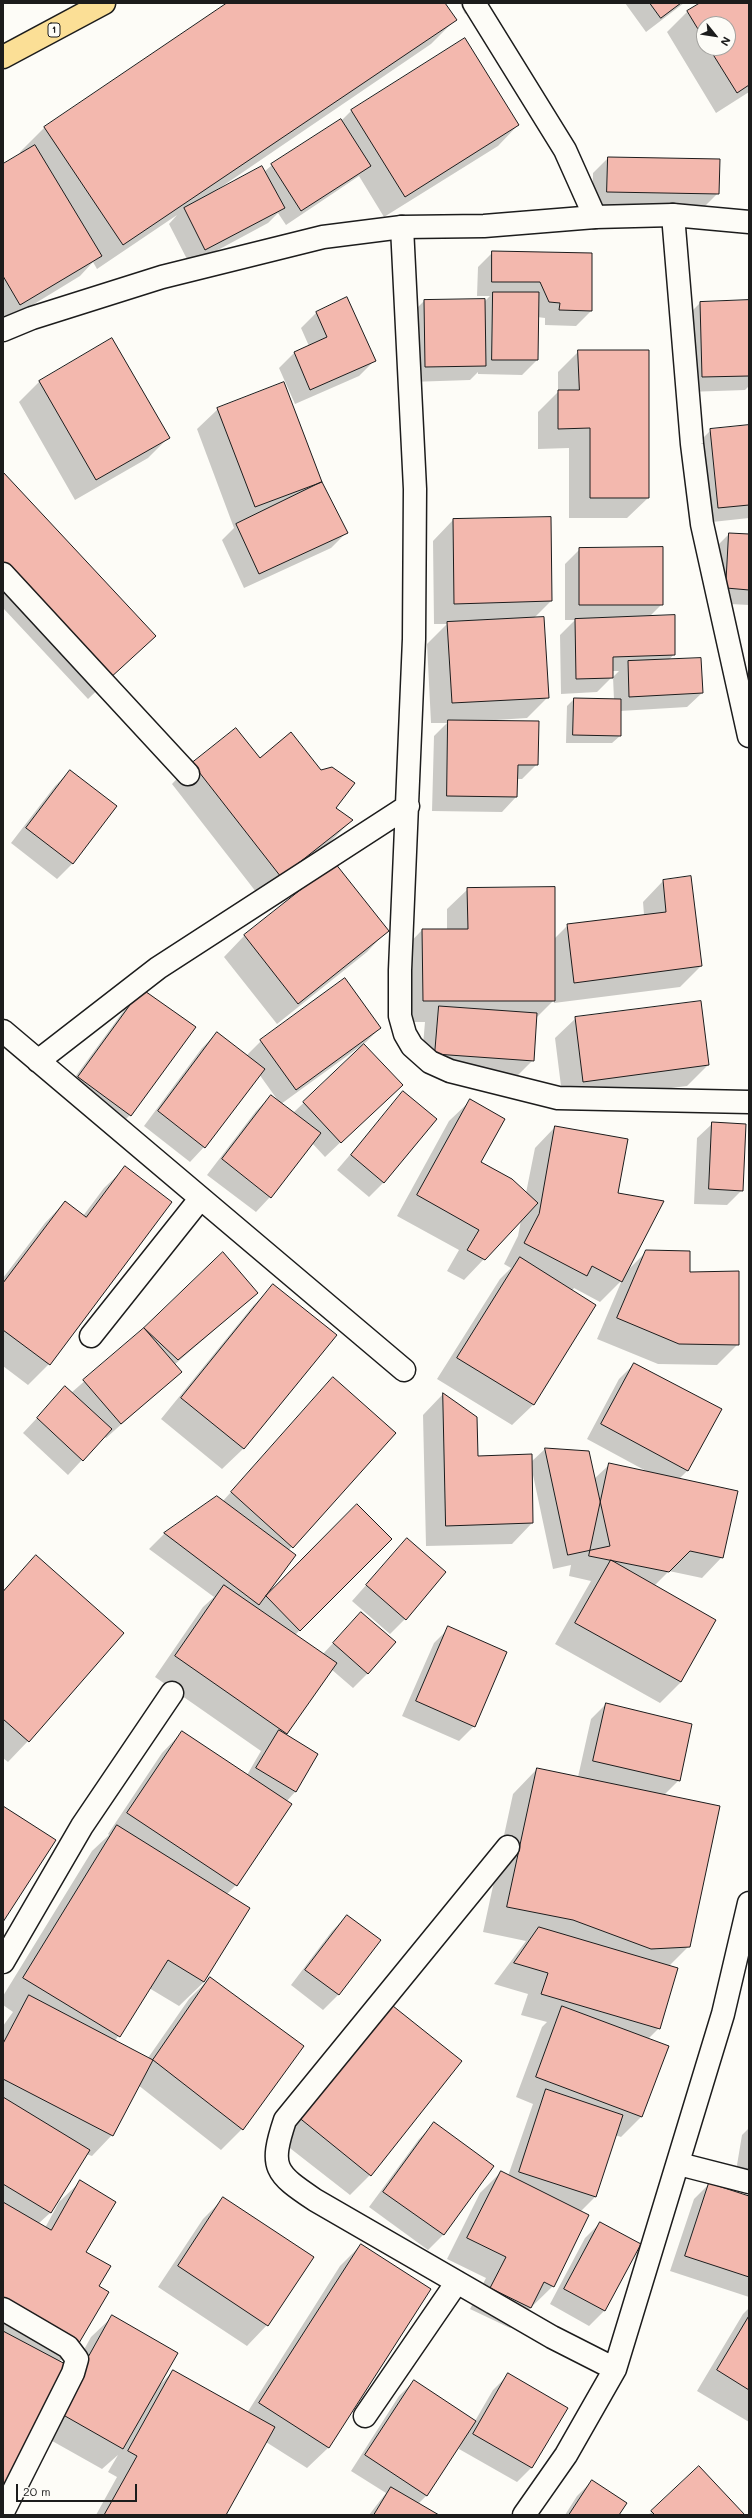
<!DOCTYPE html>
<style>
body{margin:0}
#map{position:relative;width:752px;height:2518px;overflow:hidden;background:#fdfcf7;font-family:Mali,sans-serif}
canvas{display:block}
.frame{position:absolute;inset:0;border:4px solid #1c1c1c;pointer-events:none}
.north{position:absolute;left:696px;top:16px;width:40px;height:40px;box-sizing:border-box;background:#fdfcf7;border:1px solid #a3a29f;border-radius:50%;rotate:120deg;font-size:11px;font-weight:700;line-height:16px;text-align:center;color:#1c1c1c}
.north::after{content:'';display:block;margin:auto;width:14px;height:18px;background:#1c1c1c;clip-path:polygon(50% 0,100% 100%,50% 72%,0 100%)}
.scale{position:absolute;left:16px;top:2484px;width:121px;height:18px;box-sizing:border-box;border:2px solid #1c1c1c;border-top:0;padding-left:5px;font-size:12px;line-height:14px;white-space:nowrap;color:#1c1c1c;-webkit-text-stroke:3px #fdfcf7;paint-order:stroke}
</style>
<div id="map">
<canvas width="752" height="2518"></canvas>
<div class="frame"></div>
<div class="north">N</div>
<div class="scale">20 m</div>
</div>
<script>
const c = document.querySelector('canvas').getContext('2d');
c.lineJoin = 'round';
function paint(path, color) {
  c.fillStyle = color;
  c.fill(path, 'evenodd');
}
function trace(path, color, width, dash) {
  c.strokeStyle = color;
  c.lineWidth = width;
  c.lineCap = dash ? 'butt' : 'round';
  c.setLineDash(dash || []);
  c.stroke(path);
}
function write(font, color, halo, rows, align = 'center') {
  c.font = font + ' Mali,sans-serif';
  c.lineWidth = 3;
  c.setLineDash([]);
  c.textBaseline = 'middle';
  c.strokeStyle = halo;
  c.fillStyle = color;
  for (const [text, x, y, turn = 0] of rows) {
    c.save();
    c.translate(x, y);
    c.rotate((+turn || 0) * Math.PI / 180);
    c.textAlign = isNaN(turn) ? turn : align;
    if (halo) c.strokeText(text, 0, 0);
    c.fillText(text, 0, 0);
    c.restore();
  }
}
paint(new Path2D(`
 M229,3h215l11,17 -24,24 -226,154 59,-26 8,-7 69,-44 11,-11 166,15 -20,21 -114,71 -25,-41 -73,49 -8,-12 -10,10 -78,42 -21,-41 8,-9 -80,54 -4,-7 -13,14 -77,47v-158l18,-10 -1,-3 24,-24z
 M460,3h25l-20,11z
 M625,3h59l-38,29z
 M701,3h48v89l-33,21 -49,-81 20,-20zM704,24h24v24h-24z
 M608,158l110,35 -15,15 -111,-1 1,-34z
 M493,252l98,59 -15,15 -31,-1v-7l-8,-1v43l-15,15 -44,-1v-2l-8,8 -60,2 -1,-66 15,-15 60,1 6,-6h-13l1,-29z
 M749,301v85l-4,4 -58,2 -2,-74 15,-15z
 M316,313l58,48 -15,15 -64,28 -16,-36 15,-15 15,-7 -8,-18z
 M112,339l56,99 -20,20 -73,42 -56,-98 20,-20z
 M579,351l69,147 -21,20h-58v-70l-31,1v-37l20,-20v-20z
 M284,384l37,99 25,50 -15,15 -87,40 -22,-48 12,-12 -37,-99 21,-20z
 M749,426v92l-46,5 -7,-78 15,-15z
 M3,473l151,163 -66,63 -85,-91z
 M453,520l98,81 -17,17 14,79 -21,21 -31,2 41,44 -15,15h-5l-1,18 -14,15 -70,-1 2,-75 13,-13h-16l-4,-79 20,-20h-13l-1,-83z
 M729,534l20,1v70l-38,-2 3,-54z
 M580,549l82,55 -13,13 25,37 -5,6 33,33 -15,14 -67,4v25l-8,7h-46l1,-37 7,-7 40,1 -1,-23 6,-6h-7v6l-15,15 -36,2 -1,-59 15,-15h-10v-56z
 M259,759l93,61 -21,21 -71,56 -88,-113 20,-21z
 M70,771l46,35 -44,58 -15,15 -46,-36 44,-57z
 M335,864l52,67 -20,21 -90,72 -53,-67 20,-21z
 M663,881l38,85 -21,21 -126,16v-3l-18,18 -3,42 -15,15 -97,-7 4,-46h-23v-71l20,-21h25v-21l21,-20 86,50 14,-14 76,-10 -1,-13z
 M142,990l-12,125 -15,15 -51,-38 64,-87z
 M576,1018l132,47 -21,21 -124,16 -8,-64z
 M380,1028l-15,15 -84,61 12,9 71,-68 22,54 -61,58 -13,-14 -42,54 -14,15 -49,-37 49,-64 15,-15 8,6 -20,-28 -55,73 -14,15 -46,-36 58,-78 15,-15 29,23 15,-15z
 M403,1093l-19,89 -15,15 -32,-27z
 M470,1101l10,61 46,31 9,-45 20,-21 62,67 10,77 20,-20 42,22 49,71 -21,21 -59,-1 -61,-25 25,-59 -22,22 -26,-14 -2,3 23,14 -62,100 -21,20 -75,-46 63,-100 11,-11 -7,-4 14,-28 3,-16 -57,60 -17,-9 12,-21 -62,-34 52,-95z
 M712,1124l30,66 -15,15 -33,-1 3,-66z
 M125,1168l46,34 -122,162 -21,21 -25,-19v-88l42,-55 20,-21 18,14 21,-28z
 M223,1253l34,40 -83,72 6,7 -74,66 -2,-2 -36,39 -45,-42 42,-45 6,5 73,-64z
 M274,1285l61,50 -92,114 -21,20 -61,-50 92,-113z
 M634,1364l54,106 -9,9 43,78 -20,21 -33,-7 -15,15 61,34 -34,62 -21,21 -105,-59 36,-63 -22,-5 2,-11 -18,4 -20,-94 -1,48 -20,21 -86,2 -3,-131 20,-21 34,63 54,5 14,-13 49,30 16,-15 38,8 -61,-33 32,-60z
 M333,1379l61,54 -106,118 -23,45 92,-91 33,34 -95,96 27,20 39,-42 7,60 -15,15 -22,-19 -46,66 32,19 -22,38 -9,10 4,3 -54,80 -9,9 -23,88 -25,24 -30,-18 -34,53 33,17 41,-59 21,-21 92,68 -60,83 -21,21 -83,-65 -26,50 -20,21 -6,-2 -36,59 -12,11 7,4 14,-26 21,-20 5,71 13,34 -20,55 -19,20 -56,128v-464l10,-14 -10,-7v-9l89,-145 17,-16 -1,-1 54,-81 20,-21 65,43 14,-24 -106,-74 48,-70 11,-10 -65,-48 15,-15 53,-36 5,4z
 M407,1539l-2,80 -15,15 -38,-33z
 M36,1556l-8,185 -20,21 -5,-4v-167z
 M449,1628l25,98 -15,15 -57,-25 32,-73z
 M606,1704l73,76 -15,15 25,151 -20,20 -10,62 -11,11 -7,78 -20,20 -6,-2 -20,62 -15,15 8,4 -35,70 -43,42 -40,-19 16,-31 -39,-19 33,-66 21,-21 7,4 25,-72 -17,-7 26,-70 5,-5 -26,-7 7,-21 -34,-10 32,-43 -43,-9 30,-138 24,-25 41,8 13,-58z
 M347,1916l32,25 -41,54 -15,15 -32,-25 41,-54z
 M367,2024l3,151 -20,20 -73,-57z
 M434,2124l58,42 -49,69 -15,15 -59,-43 50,-68z
 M749,2128v64l-16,-3 9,-54z
 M709,2184l40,13v100l-79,-26 24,-72z
 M223,2199l44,126 -20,21 -89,-59 45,-68z
 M600,2223l40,21 -36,67 -15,15 -39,-22 35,-66z
 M361,2245l69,44 -102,159 -21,20 -41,-26 -41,73h-129l21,-38 -9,-5 10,-17 -16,14 -64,-36 53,-96 21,-20 47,69 14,-15 74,42 93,-147z
 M749,2308v114l-52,-31 46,-77z
 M508,2375l24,92 -15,15 -58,-33 2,-6 -34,52 -9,9 19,11h-68l17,-22 -35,-22 48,-75 15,-15 61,40 18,-31z
 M699,2467l44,48h-95l4,-3z
 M592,2481l26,34h-53l12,-19z`), '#0003');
const building = new Path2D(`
 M227,3h218l12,17 -334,225 -79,-118z
 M650,3h31l-20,15z
 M700,3h49v82l-12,8 -28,-45h19v-24h-24v15l-17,-28z
 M465,38l54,87 -114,72 -54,-87z
 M341,119l30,47 -70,45 -30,-47z
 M35,145l67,111 -82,49 -17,-29v-112z
 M608,157l112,2 -1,35 -112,-2z
 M262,166l23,42 -80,42 -21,-42z
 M492,251l100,2v58l-33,-1 1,-7 -11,-1 -9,-20h-48z
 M493,292h46l-1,68h-46z
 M347,297l29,64 -66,29 -16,-38 33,-15 -11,-25z
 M485,299l1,67 -61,1 -1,-67z
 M749,300v76l-47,1 -2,-75z
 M112,338l58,100 -74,42 -57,-99z
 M578,350h71v148h-59v-70l-32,1v-39h21z
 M284,382l38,100 -67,25 -38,-99z
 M749,425v80l-31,3 -8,-79z
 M3,472l153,164 -47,43 -106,-114z
 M322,482l26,51 -89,41 -23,-50z
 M551,517l1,84 -98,3 -1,-85z
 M729,533l20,1v56l-23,-2z
 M663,547v58h-84v-57z
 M675,615v40l-62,2v21l-37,1 -1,-60z
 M544,617l5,81 -97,5 -5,-81z
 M701,658l2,35 -74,4 -1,-36z
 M574,698l47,1v37l-48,-1z
 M448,720l91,1 -1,44h-20l-1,32 -70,-1z
 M236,728l24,30 31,-26 30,38 11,-3 23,16 -19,25 17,12 -72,57 -89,-114z
 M70,770l47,36 -44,58 -47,-36z
 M335,863l54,68 -91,73 -54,-69z
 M691,876l11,90 -128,17 -7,-59 99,-12 -3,-32z
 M555,887v114h-132l-1,-72h46l-1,-41z
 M345,978l36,50 -85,62 -36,-50z
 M142,989l54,38 -65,89 -53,-39z
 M701,1001l8,64 -126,17 -8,-65z
 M439,1006l98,7 -3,48 -99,-7z
 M217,1032l48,37 -60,79 -47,-37z
 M364,1044l39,41 -62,58 -38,-41z
 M403,1091l34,28 -53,64 -33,-28z
 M271,1095l50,38 -50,65 -49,-39z
 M470,1099l35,20 -24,43 31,17 26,24 -53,57 -18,-10 12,-20 -62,-35z
 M712,1122l34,2 -3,67 -34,-2z
 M555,1126l73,13 -10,54 46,8 -42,81 -30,-16 -5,10 -63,-33 15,-29z
 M125,1166l47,36 -122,163 -47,-35v-47l62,-82 21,16z
 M646,1250l44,1v21l49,-1v74l-60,-1 -62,-26z
 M223,1252l35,41 -80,67 -34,-32z
 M520,1257l76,48 -62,100 -77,-47z
 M273,1284l64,51 -93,114 -63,-51z
 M144,1328l38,44 -61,52 -38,-44z
 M634,1363l88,46 -34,62 -87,-47z
 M333,1377l63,56 -103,115 -62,-56z
 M65,1386l47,43 -29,32 -46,-43z
 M443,1393l34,24 1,39 54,-2 1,69 -87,3z
 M545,1448l44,3 21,95 -42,9z
 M609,1463l129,28 -15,67 -33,-7 -21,21 -80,-16z
 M217,1496l79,59 -37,50 -95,-72z
 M357,1504l35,35 -92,92 -34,-35z
 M407,1538l39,34 -40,48 -40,-35z
 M36,1555l88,78 -95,109 -26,-23v-127z
 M611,1560l105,60 -35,62 -106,-59z
 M224,1585l113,78 -50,71 -112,-78z
 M361,1612l35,30 -28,32 -35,-31z
 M448,1626l59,26 -32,75 -59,-26z
 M606,1703l86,21 -12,57 -87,-20z
 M279,1730l39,24 -22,38 -40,-24z
 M182,1731l110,73 -55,82 -110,-73z
 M537,1768l183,38 -30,141 -39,2 -78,-29 -66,-13z
 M3,1806l53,34 -53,82z
 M117,1825l133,83 -46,74 -36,-22 -48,77 -97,-59z
 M347,1915l34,25 -42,55 -34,-25z
 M539,1927l139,41 -18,61 -119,-35 7,-21 -34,-10z
 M210,1977l94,69 -61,84 -90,-70z
 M29,1995l124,65 -40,76 -110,-57v-35z
 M388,2002l74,59 -91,115 -74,-60z
 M562,2006l107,40 -27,71 -106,-40z
 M546,2089l77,26 -27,82 -77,-25z
 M3,2097l87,53 -39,63 -48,-29z
 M434,2122l60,44 -50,69 -61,-43z
 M501,2171l88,44 -35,72 -10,-5 -13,26 -41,-20 16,-31 -39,-19z
 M80,2180l36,22 -30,50 25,14 -12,20 10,6 -30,51 -76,-44v-97l48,28z
 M709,2183l40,13v81l-64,-21z
 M223,2197l91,60 -46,69 -90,-60z
 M600,2222l41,22 -36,67 -41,-22z
 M361,2244l70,45 -102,159 -70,-45z
 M112,2315l66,38 -55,96 -65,-37z
 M749,2316v74l-32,-20z
 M3,2331l66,35 -66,126z
 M173,2370l102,57 -49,88h-122l33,-59 -9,-5z
 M508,2373l60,35 -36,60 -59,-34z
 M414,2380l62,41 -49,75 -62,-41z
 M699,2466l46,49h-90l-4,-4z
 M592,2480l35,23 -8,12h-50z
 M391,2487l48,28h-65z`);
paint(building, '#f3b8ae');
trace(building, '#1c1c1c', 1);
const street = new Path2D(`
 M474,3l91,147 30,67
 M673,215l19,229 10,80 47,212
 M402,227l13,262 -1,150 -14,331v46l5,18 7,12 18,16 20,9 108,27 191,4
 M3,574l185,200
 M3,1031l401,339
 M38,1061l120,-93 250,-162
 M91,1336l109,-137
 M508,1847l-223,273c-16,48 -10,53 30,80l237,137 63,32
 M3,1962l79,-136 90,-133
 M679,2164l70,18
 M3,2309l65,38 9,12 -4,14 -70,139
 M365,2416l92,-134
 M524,2515l42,-60 49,-86 108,-355 26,-111`);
const secondary = new Path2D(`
 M3,330l29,-12 130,-41 161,-40 79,-10 82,-1 111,-9 78,-2 76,7`);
const primary = new Path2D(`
 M3,57l101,-54`);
trace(street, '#1c1c1c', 25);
trace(secondary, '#1c1c1c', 25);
trace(primary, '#1c1c1c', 25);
trace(street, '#fdfcf7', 22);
trace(secondary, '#fdfcf7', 22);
trace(primary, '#fbdf96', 22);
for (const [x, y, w] of [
 [54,30,12]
]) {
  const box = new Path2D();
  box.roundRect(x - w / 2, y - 7, w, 14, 3);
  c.fillStyle = '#fdfcf7';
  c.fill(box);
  trace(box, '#1c1c1c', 1);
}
write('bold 9px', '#1c1c1c', null, [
 ["1",54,30]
]);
</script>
